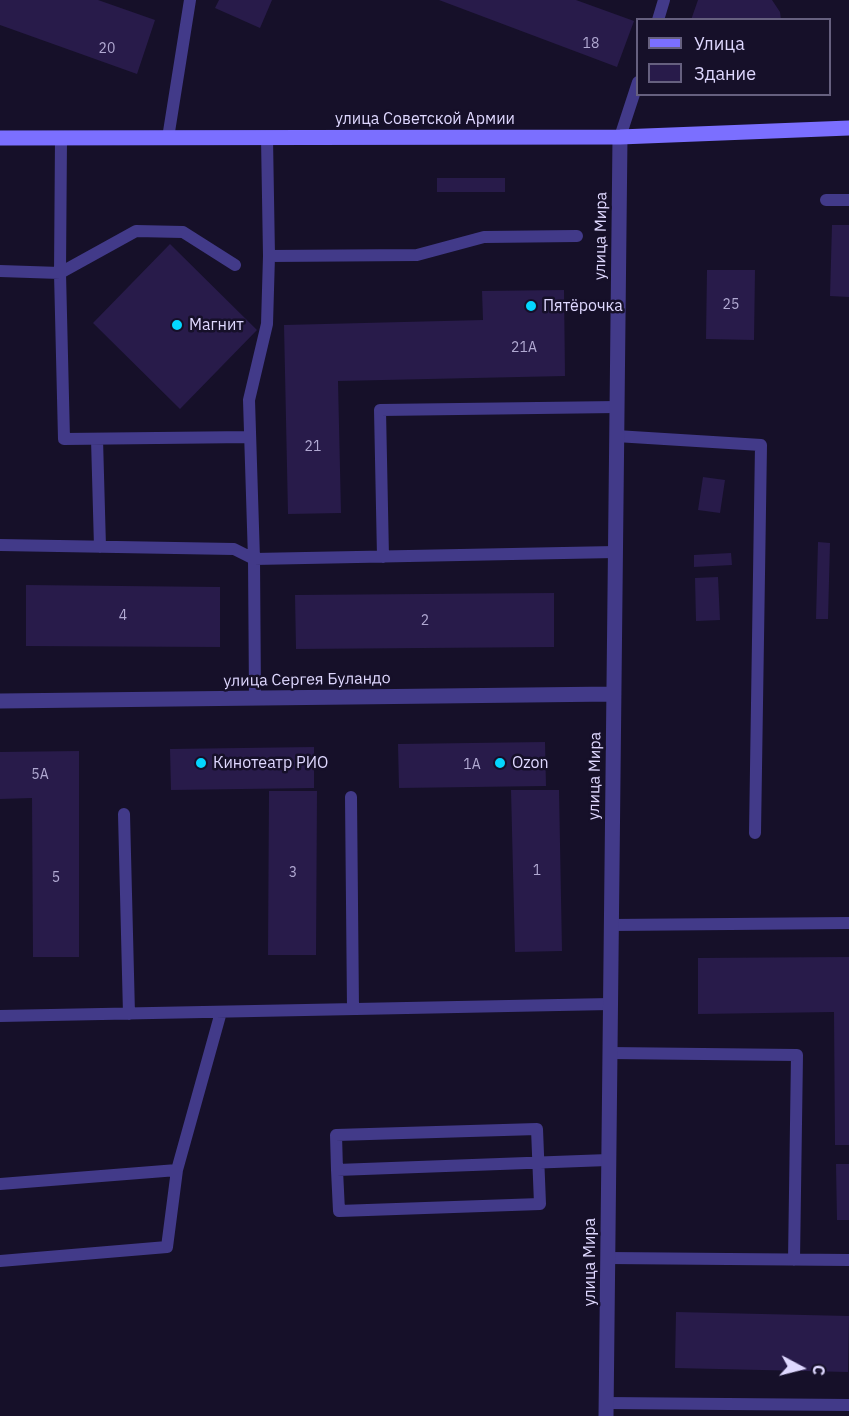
<!DOCTYPE html>
<meta charset="utf-8">
<style>
body{margin:0}
#map{position:relative;width:849px;height:1416px;overflow:hidden;background:#161029;font-family:"IBM Plex Sans",sans-serif}
canvas{display:block}
.legend{position:absolute;left:636px;top:18px;width:195px;height:78px;box-sizing:border-box;background:#161029;border:2px solid #66607f;margin:0;padding:8px 10px;list-style:none;font-size:18px;color:#dfd8ff}
.legend li{display:flex;align-items:center;gap:12px;height:30px}
.legend b{width:30px;border:2px solid #66607f}
.north{position:absolute;left:771px;top:1338px;width:60px;height:60px;-webkit-text-stroke:4px #161029;paint-order:stroke;rotate:97deg;font-size:16px;font-weight:700;line-height:24px;text-align:center;color:#dfd8ff}
.north::after{content:'';display:block;margin:auto;width:21px;height:27px;background:#dfd8ff;clip-path:polygon(50% 0,100% 100%,50% 72%,0 100%)}
</style>
<div id="map">
<canvas width="849" height="1416"></canvas>
<ul class="legend">
<li><b style="height:8px;background:#7b6fff"></b>Улица</li>
<li><b style="height:16px;background:#281b4a"></b>Здание</li>
</ul>
<div class="north">С</div>
</div>
<script>
const c = document.querySelector('canvas').getContext('2d');
c.lineJoin = 'round';
function paint(path, color) {
  c.fillStyle = color;
  c.fill(path, 'evenodd');
}
function trace(path, color, width, dash) {
  c.strokeStyle = color;
  c.lineWidth = width;
  c.lineCap = dash ? 'butt' : 'round';
  c.setLineDash(dash || []);
  c.stroke(path);
}
function write(font, color, halo, rows, align = 'center') {
  c.font = font + ' "IBM Plex Sans",sans-serif';
  c.lineWidth = 5;
  c.setLineDash([]);
  c.textBaseline = 'middle';
  c.strokeStyle = halo;
  c.fillStyle = color;
  for (const [text, x, y, turn = 0] of rows) {
    c.save();
    c.translate(x, y);
    c.rotate((+turn || 0) * Math.PI / 180);
    c.textAlign = isNaN(turn) ? turn : align;
    if (halo) c.strokeText(text, 0, 0);
    c.fillText(text, 0, 0);
    c.restore();
  }
}
paint(new Path2D(`
 M0,0h98l57,20 -18,54 -137,-49z
 M219,0h53l-12,28 -45,-20z
 M439,0h137l58,21 -17,46z
 M698,0h74l8,12 1,8h-90z
 M437,178h68v14h-68z
 M832,225h17v72l-19,-1z
 M170,244l87,86 -77,79 -87,-86z
 M707,270h48l-1,70 -48,-1z
 M564,290l1,86 -227,5 3,132 -53,1 -4,-189 199,-5 -1,-29z
 M703,477l22,3 -5,33 -22,-3z
 M818,542l12,1 -2,76h-12z
 M731,553l1,12 -38,2v-12z
 M718,577l2,43 -24,1 -1,-43z
 M26,585l194,2v60l-194,-1z
 M554,593v54l-258,2 -1,-54z
 M545,742l1,44 -147,2 -1,-44z
 M314,747v41l-143,2 -1,-41z
 M79,751v206h-46l-1,-159 -32,1v-47z
 M511,790h48l3,161 -47,1z
 M269,791h48l-1,164h-48z
 M849,957v188h-14l-1,-133 -136,2v-56z
 M836,1164h13v56h-12z
 M676,1312l173,4 -1,56 -173,-4z`), '#281b4a');
trace(new Path2D(`
 M658,20l6,-20
 M620,137l18,-55
 M168,138l22,-138
 M826,200h23
 M269,256l148,-1 67,-18 93,-1
 M235,265l-52,-33 -47,-1 -76,42 4,166 186,-2
 M0,271l60,2 1,-135
 M616,436l145,9 -6,388
 M97,439l3,108
 M0,545l234,4 20,10 361,-7
 M383,557l-3,-147 237,-3
 M255,698l-1,-139 -5,-159 18,-76 2,-68 -2,-118
 M351,797l2,212
 M124,814l5,200
 M611,925l238,-2
 M0,1016l610,-12
 M609,1053l188,2 -3,205
 M337,1170l-1,-35 201,-6 3,75 -201,7 -2,-41 271,-10
 M0,1184l177,-14
 M608,1258l241,2
 M0,1261l167,-14 10,-77 44,-158
 M606,1403l243,2`), '#423a89', 12);
trace(new Path2D(`
 M0,701l614,-7
 M606,1416l14,-1279`), '#423a89', 15);
trace(new Path2D(`
 M0,138l620,-1 229,-9`), '#7b6fff', 15);
for (const [x, y, r, color] of [
 [531,306,6,"#04d6ff"],
 [177,325,6,"#04d6ff"],
 [201,763,6,"#04d6ff"],
 [500,763,6,"#04d6ff"]
]) {
  const dot = new Path2D();
  dot.arc(x, y, r, 0, 2 * Math.PI);
  c.fillStyle = color;
  c.fill(dot);
  trace(dot, '#161029', 2);
}
write('14px', '#b1a9d2', null, [
 ["18",591,44],
 ["20",107,49],
 ["25",731,305],
 ["21А",524,348],
 ["21",313,447],
 ["4",123,616],
 ["2",425,621],
 ["1А",472,765],
 ["5А",40,775],
 ["1",537,871],
 ["3",293,873],
 ["5",56,878]
]);
write('16px', '#dfd8ff', '#161029', [
 ["улица Советской Армии",425,119],
 ["улица Мира",601,236,-89],
 ["улица Сергея Буландо",307,680,-1],
 ["улица Мира",595,776,-89],
 ["улица Мира",590,1262,-90]
]);
write('16px', '#dfd8ff', '#161029', [
 ["Пятёрочка",543,306],
 ["Магнит",189,325],
 ["Кинотеатр РИО",213,763],
 ["Ozon",512,763]
], 'left');
</script>
